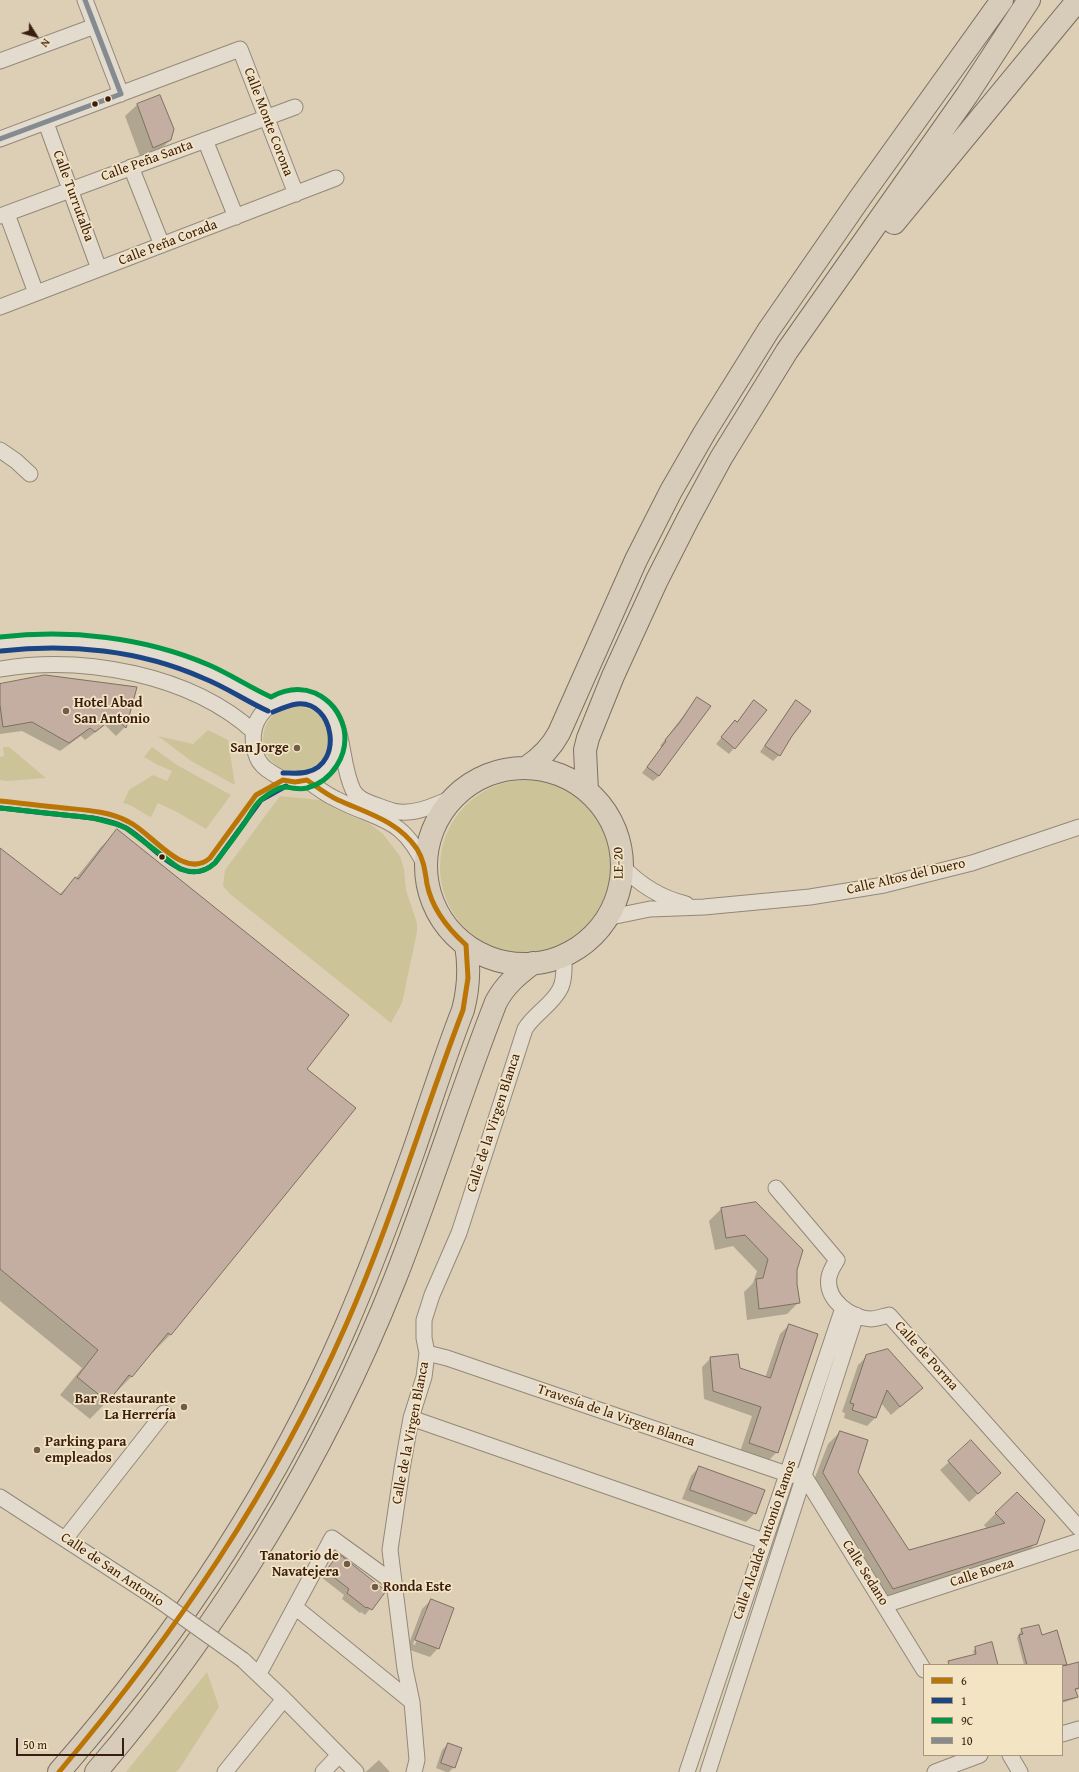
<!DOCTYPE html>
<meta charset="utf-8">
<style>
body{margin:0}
#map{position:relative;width:1079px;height:1772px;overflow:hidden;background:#ddcfb5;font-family:"Gentium Book Plus",serif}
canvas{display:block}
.legend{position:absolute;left:923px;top:1664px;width:140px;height:92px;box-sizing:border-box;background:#f3e4c4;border:1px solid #a9947c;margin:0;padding:5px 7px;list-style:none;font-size:12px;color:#3a1d11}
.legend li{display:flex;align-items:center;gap:8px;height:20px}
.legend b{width:20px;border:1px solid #a9947c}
.north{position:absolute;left:16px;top:16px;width:40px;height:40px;-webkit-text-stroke:3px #f3e4c4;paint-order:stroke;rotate:127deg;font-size:11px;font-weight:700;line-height:16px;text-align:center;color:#3a1d11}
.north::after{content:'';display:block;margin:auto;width:14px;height:18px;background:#3a1d11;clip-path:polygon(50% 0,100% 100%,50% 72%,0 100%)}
.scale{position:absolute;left:16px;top:1738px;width:108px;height:18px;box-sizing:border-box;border:2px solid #3a1d11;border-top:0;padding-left:5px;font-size:12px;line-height:14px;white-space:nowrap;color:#3a1d11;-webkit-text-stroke:3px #f3e4c4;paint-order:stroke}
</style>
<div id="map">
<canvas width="1079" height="1772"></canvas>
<ul class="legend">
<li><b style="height:5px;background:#ba7506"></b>6</li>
<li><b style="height:5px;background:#1c4586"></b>1</li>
<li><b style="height:5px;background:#009846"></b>9C</li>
<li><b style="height:5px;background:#848b91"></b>10</li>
</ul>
<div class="north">N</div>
<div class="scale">50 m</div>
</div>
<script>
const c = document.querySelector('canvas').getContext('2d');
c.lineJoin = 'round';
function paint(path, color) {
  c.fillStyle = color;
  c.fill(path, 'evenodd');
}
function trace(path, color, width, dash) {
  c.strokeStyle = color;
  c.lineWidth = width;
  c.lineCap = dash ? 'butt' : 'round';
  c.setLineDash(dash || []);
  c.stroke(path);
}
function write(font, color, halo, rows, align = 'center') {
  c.font = font + ' "Gentium Book Plus",serif';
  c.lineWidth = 3.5;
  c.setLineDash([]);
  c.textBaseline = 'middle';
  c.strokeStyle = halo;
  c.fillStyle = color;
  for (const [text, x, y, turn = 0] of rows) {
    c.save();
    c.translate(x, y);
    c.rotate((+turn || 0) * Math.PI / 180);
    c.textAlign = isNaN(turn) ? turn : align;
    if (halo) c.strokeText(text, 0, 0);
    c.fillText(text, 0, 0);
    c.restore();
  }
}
paint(new Path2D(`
 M263 739a33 33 0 1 1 66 0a33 33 0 1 1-66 0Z
 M208,730l20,10 7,45 -44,-24 -33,-25 35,8z
 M3,747h6l37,31 -38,3 -8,-1v-23l4,-1z
 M152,747l25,18 54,30 -25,34 -29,-17 -19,-9 -7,14c-10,-4 -17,-12 -28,-14l6,-13 24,-15 14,6 5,-10 -14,-6 -14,-8z
 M440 867a87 87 0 1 1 174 0a87 87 0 1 1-174 0Z
 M280,796l40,4 18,10 32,14 13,10 17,22 4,13 2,21 11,33v9l-15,71 -11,20 -161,-129 -7,-8 2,-16z
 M207,1672l12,35 -39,61 -4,4h-50z`), '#ccc498');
paint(new Path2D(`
 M160,96l10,44 -12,12 -17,7 -16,-43 12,-11z
 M0,685l136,3 -11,39 -9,9 -11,-11 -20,15 -4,-4 -21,15 -38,-20 -22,3z
 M697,698l-38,78 -6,5 -11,-8 20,-26 -2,-1z
 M796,701l14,10 -31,44 -6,6 -13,-9 31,-45z
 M737,723l-3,25 -5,6 -13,-10 14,-17z
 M117,831l188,238 49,40 -184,226 -17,17 -1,-1 -21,26 -41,42 -30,-24 22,-27 -82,-67v-452l59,46 17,-17 24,-30z
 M756,1203l40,81 3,18 -12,12 -40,6 -3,-28 9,-9 4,-12 -24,-25 -18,4 -6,-29 12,-12z
 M789,1325l-12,127 -9,9 -28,-9 12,-36 -48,-17 -2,-32 9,-9 54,20 15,-44z
 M867,1356l55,32 -31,27 -10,-12 -5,14 -9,9 -23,-8 1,-5 -3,-1 16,-47z
 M840,1432l17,40 51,79 79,-22 -3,-4 12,-12 40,30 -12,12 -143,46 -69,-116 16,-41z
 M949,1462l42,20 -22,20 -29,-32z
 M699,1467l56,46 -9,9 -64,-23 9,-23z
 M333,1561l52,30 -20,24 -4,-3 -1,1 -18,-14 2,-4 -23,-18z
 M431,1600l7,48 -8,9 -23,-8 15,-40zM426,1609h2l-13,36 -2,-1z
 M1021,1630l20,6 16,-5 10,35 12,-3v26l-5,2 2,6 -2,2 -12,4v-38h-38l-7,-27z
 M976,1648l21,17h-40l17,-10 -1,-4z
 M448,1744l6,23 -5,5h-3l-10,-4 6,-18z
 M379,1760l11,12h-25l3,-2z`), '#0003');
const building = new Path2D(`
 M160,95l14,34 -3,11 -18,8 -16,-44z
 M45,675l92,12 -11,41 -12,-11 -19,15 -5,-4 -21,15 -37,-21 -29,5 -3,-22v-21z
 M697,697l14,9 -52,70 -12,-9 19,-26 -1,-1 15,-18z
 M754,700l13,10 -32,39 -14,-12 14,-17 2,2z
 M796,700l15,11 -19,25 -12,20 -15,-10z
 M117,829l232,186 -42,54 49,39 -185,227 -3,-2 -36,44 -3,-2 -21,27 -31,-25 21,-27 -98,-81v-421l61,47 14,-18 3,2z
 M756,1202l47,48 -6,20v14l3,19 -41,6 -3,-30 7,-1 5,-19 -23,-24 -19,3 -5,-30z
 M789,1324l29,10 -40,119 -29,-10 12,-36 -48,-16 -3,-34 28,-3 2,14 30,10z
 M888,1349l35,39 -23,19 -13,-17 -11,28 -24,-8 2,-6 -4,-1 16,-48z
 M840,1431l28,9 -10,32 51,78 96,-27 -10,-10 22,-21 28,28 -8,24 -144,45 -70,-116z
 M971,1440l30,33 -23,21 -30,-33z
 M699,1466l66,24 -9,24 -66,-24z
 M339,1554l47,37 -14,19 -5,-3 -1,1 -19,-15 2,-4 -23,-18z
 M431,1599l23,9 -15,41 -24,-9z
 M1039,1625l3,10 15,-5 10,35 12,-3v26l-4,1 3,8 -16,4v-35l5,-1h-40l-8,-30 4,-1 -2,-5z
 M992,1642l6,23h-49l-1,-4 28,-7 -1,-7z
 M448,1743l14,5 -7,20 -14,-5z`);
paint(building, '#c4aea1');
trace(building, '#7c7062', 1);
const minor = new Path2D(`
 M85,0l36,94
 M0,61l95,-35
 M46,123l53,146
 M0,139l240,-90 56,145
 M205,140l31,77
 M131,167l31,78
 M7,214l29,79
 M0,216l295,-109
 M0,307l336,-129
 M0,450l16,11 14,13
 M0,644c62,-10 148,2 206,27 22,10 42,24 65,34
 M0,669c83,-14 190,5 254,63
 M338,733c0,8 0,16 -3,24 -8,18 -37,33 -56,20 -5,-3 -13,-7 -17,-12 -5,-5 -7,-13 -8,-19 -9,-49 64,-69 82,-23 8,22 7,46 17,67 4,8 12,11 20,14 6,2 13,5 20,7 20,5 43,-6 61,-14
 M307,780c9,7 18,14 29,19 44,23 66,16 90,69
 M622,866c17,18 39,32 64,38
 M606,918l44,-9 54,-2 106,-10 74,-12 88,-22 107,-36
 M776,1188l61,72c-3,5 -7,11 -8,17 -4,23 22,41 42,42 5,0 13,-3 18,-4l190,213
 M427,1353l20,5 340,116 18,3 119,193
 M411,1418l353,123
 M0,1497l160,104
 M65,1539l99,-126
 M885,1605l194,-64
 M295,1607l117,95
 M243,1660l41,39 72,73
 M258,1673l4,-5 70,-130 62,45
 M1062,1734l17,-5
 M1010,1755l10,17
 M225,1772l59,-73
 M323,1772l16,-17
 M414,1772l3,-12 -5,-58 -7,-33 -15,-119 12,-81 9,-51 13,-41 3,-24 -3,-15v-18l8,-25 27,-62 66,-204c9,-15 27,-24 35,-40 5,-9 4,-24 4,-34
 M687,1772l156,-464
 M708,1772l148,-457
 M935,1772l45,-17`);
const trunk = new Path2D(`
 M894,223l184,-223
 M527,767c14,-9 24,-19 32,-34l77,-173 35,-69 34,-59 63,-101 92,-133 142,-198
 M426 866a98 98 0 1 1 196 0a98 98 0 1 1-196 0Z
 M587,791l-2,-41 3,-12 25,-62 44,-96 31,-61 33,-61 66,-107 180,-256 62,-95
 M59,1772c116,-133 217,-284 287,-446 25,-58 47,-117 68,-176 16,-46 31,-94 49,-140 6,-23 7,-42 3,-65
 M96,1772c125,-146 228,-314 299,-493 36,-91 65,-185 101,-277 9,-17 21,-27 37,-39`);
trace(minor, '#938878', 17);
trace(trunk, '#7c7062', 24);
trace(minor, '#e3dcce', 15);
trace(trunk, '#d7ccba', 22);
const minorBridge = new Path2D(`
 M160,1601l83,59`);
trace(minorBridge, '#938878', 17, []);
trace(minorBridge, '#e3dcce', 15);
trace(new Path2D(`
 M283,780l12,2 12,-2c10,7 20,15 31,20 29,13 60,21 79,49 7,11 8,23 10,35 5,25 20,44 39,61
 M0,801c21,2 42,5 64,7 21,2 45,3 65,14 23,11 55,59 81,36l46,-63 27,-15
 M59,1772c116,-138 214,-281 287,-447 45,-102 77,-210 117,-315l5,-32 -2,-33`), '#ba7506', 5);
trace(new Path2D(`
 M1,651c67,-8 139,-1 202,27 23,9 43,23 65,33
 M273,712c7,-3 16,-7 24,-8 37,-4 47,60 10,68 -7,2 -17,1 -24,1
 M0,808c21,2 42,5 64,7 20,2 43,3 62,13 26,14 57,64 89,35l46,-63 25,-14`), '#1c4586', 5);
trace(new Path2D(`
 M0,637c70,-8 144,0 209,28 21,9 40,22 62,32 13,-7 29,-10 44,-4 15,7 25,20 29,36 5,26 -12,52 -37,59 -8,2 -13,0 -21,-1 -7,-1 -19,8 -24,12 -7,5 -12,15 -16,22 -10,14 -20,28 -31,42 -11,10 -22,11 -35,6l-54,-41 -10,-4 -23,-6 -93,-10`), '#009846', 5);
trace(new Path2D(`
 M85,0l36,94
 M0,139l121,-45`), '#848b91', 5);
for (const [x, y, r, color] of [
 [108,99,3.5,"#3a1d11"],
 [95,104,3.5,"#3a1d11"],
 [66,711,4,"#735b4a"],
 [297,748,4,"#735b4a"],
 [162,857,3.5,"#3a1d11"],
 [184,1407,4,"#735b4a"],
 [37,1450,4,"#735b4a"],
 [347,1564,4,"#735b4a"],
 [375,1587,4,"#735b4a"]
]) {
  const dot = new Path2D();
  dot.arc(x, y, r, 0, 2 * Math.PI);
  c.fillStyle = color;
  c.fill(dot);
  trace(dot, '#f3e4c4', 1.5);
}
write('14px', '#3a1d11', '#f3e4c4', [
 ["Calle Monte Corona",268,122,69],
 ["Calle Peña Santa",147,161,-20],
 ["Calle Turrutalba",73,196,70],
 ["Calle Peña Corada",168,243,-21],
 ["LE-20",619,863,-91],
 ["Calle Altos del Duero",906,877,-13],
 ["Calle de la Virgen Blanca",494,1123,-72],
 ["Calle de Porma",926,1356,48],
 ["Travesía de la Virgen Blanca",616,1416,19],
 ["Calle de la Virgen Blanca",411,1433,-79],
 ["Calle Alcalde Antonio Ramos",765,1540,-71],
 ["Calle de San Antonio",112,1570,34],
 ["Calle Sedano",865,1573,58],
 ["Calle Boeza",982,1573,-18]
]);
write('bold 14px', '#3a1d11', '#f3e4c4', [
 ["Hotel Abad",74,703],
 ["San Antonio",74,719],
 ["San Jorge",289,748,"right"],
 ["Bar Restaurante",176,1399,"right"],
 ["La Herrería",176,1415,"right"],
 ["Parking para",45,1442],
 ["empleados",45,1458],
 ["Tanatorio de",339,1556,"right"],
 ["Navatejera",339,1572,"right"],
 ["Ronda Este",383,1587]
], 'left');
</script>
